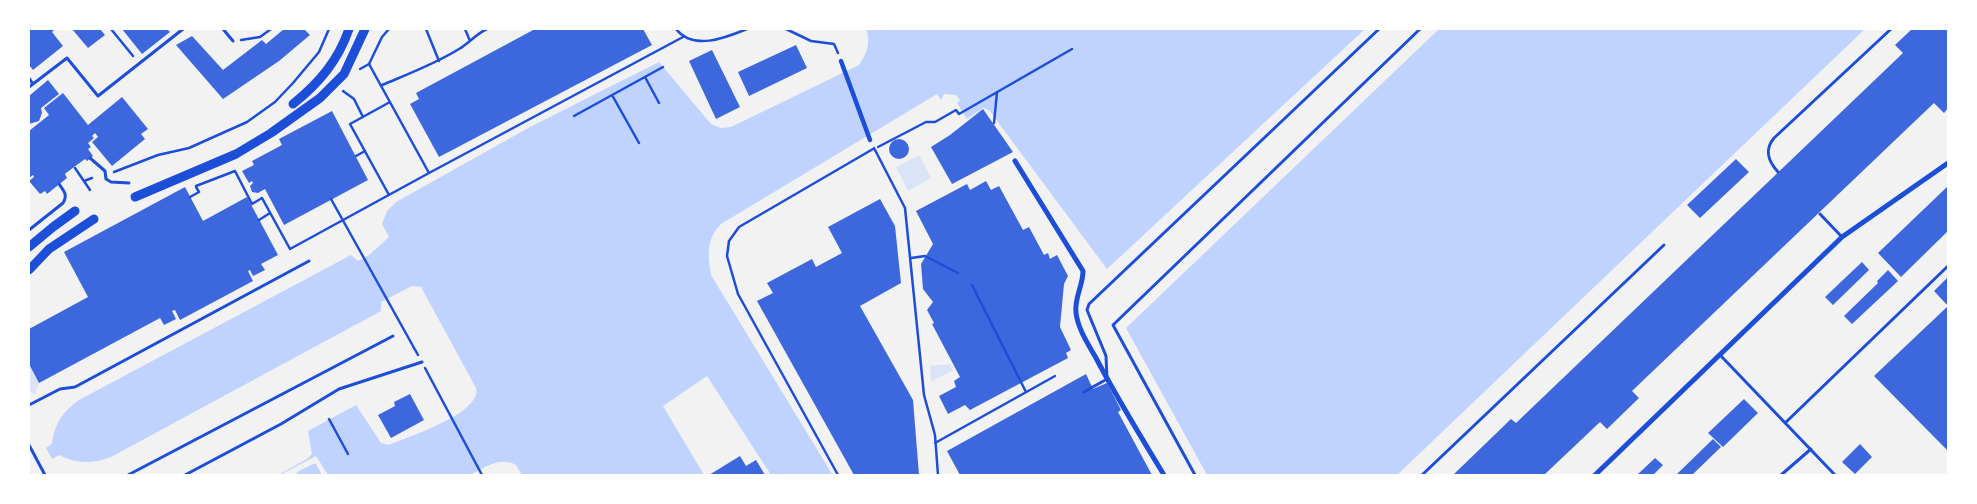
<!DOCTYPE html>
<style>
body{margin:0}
#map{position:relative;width:1977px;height:504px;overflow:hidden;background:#f2f2f2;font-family:"Work Sans",sans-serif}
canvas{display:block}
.frame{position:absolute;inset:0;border:30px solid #fff;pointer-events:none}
</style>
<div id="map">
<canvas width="1977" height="504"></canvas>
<div class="frame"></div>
</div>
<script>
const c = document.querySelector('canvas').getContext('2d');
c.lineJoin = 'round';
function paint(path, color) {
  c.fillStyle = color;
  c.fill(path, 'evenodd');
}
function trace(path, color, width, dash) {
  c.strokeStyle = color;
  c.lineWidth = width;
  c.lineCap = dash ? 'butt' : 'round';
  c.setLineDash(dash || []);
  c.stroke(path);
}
paint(new Path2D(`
 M919,155l12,23 -23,13 -12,-24z
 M29,364l10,19 -4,12 -6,-5z
 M950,364l3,6 -22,12 -1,-16z`), '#dbe4f7');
paint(new Path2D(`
 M866,29h499l-258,240 -118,-159 -6,-2 -16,11 -10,-16 3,-3 -4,-5 -12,-1 -3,6 -4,-6 -216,130c-15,15 -13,31 -10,51l121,199 -3,1h-58l-64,-99 -44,30 41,69h-182l-6,-10c-14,-9 -33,2 -45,10h-193l29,-16 5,-5 -4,-23 48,-26 25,38 8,2c18,-8 94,-32 87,-57l-55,-101 -9,-1 -31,16v9l-270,146c-18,7 -35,7 -52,-2l-7,4 -6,-11 6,-4c2,-20 11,-33 27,-44l272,-145 7,6 11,-6 20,-18 -7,-13 5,-13 9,-9 134,-75 129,-65 52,62 10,4 10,-1 128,-62c8,-11 12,-23 7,-36z
 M1439,29h426l-468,446h-190l-81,-147z`), '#bfd3fe');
paint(new Path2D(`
 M316,456l12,19h-6l-6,-11h-3l-16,8 -1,3h-16z`), '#f2f2f2');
paint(new Path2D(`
 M29,29h26l-3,3 11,14 -30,24 -4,-5z
 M72,29h28l5,6 -17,13z
 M122,29h45l3,3 -28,22z
 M284,29h20l6,6 -31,26 -56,38 -47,-54 16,-9 31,34 39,-30 4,4z
 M535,29h108l9,16 -213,112 -29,-53 9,-5 -3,-6z
 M1912,29h36v79l-4,5 -10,-10 -302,288 7,7 -32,31 -7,-7 -56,53h-91l58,-56 5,4 387,-370 -8,-8z
 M796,45l11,23 -58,28 -11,-24z
 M712,50l28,57 -24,12 -27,-58z
 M48,80l11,14 -18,14 1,5 -3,8 -10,3v-28z
 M63,93l25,32 34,-28 26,32 -7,5 4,5 -33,27 -20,-24 6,-5 -3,-4 -3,3 2,2 -6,5 3,4 -3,2 5,7 -6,5 -2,-2 -19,14 -1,1 2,4 -20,16 -2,-3 -5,3 -11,-13 5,-4 -1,-2 -4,3v-47l20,-16 -5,-7z
 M983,109l30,43 -61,32 -21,-37 19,-12z
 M332,111l36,69 -84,45 -19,-36 -7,4 -6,-1 -2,-6 3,-3 -1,-2 -3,2 -7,-12 12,-6 -2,-4 30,-16 -3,-6z
 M889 149a10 10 0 1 1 20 0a10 10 0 1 1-20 0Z
 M1736,159l13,13 -49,46 -13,-13z
 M986,181l5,9 8,-4 24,44 6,-3 15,28 4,-2 2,6 7,-4 11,21 -4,8 -4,43 11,23 -5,3 2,5 -98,52 -5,-5 -17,9 -9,-18 17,-9 -2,-6 6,-4 -28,-53 2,-1 -7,-13 6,-8 -10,-13 -2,-25 12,-20 -17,-33 51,-27 3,6z
 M1948,186v45l-47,46 -23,-24z
 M185,187l18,34 44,-24 31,58 -17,9 4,6 -12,6 -3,-6 -2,1 5,10 -73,39 -5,-10 -3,1 4,8 -12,6 -4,-7 -121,65 -10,-19v-35l59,-32 -24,-45z
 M880,199l15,27 6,57 -41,23 53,94 6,75h-65l-97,-174 16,-8 -6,-10 45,-24 4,8 26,-14 -14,-26z
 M1862,262l7,8 -36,35 -8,-8z
 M1888,270l10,11 -46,43 -8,-8 34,-33 -1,-2z
 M1948,277v174l-74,-75 74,-70 -14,-15z
 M1086,374l7,15 14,-6 14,27 -3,2 34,63h-192l-13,-24z
 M410,394l14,26 -33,18 -13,-23 17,-9 -1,-4z
 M1744,399l14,14 -35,34 -15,-14z
 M1713,439l8,8 -29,28h-16z
 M1860,444l12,13 -17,17 -13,-12z
 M740,456l6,10 10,-6 9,15h-56z
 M1655,458l8,7 -10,10h-16z`), '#3d67dc');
trace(new Path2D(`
 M111,29l22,27
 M389,29l-7,8 -13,27 60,109 254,-136
 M426,29l13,32
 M465,29l5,12
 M676,29c17,22 49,9 71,0
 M786,29l25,12 23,3 4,9
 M241,40l19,-3 11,-8
 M360,69l9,-5
 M645,77l14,26
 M382,85c26,-11 53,-21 77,-36 10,-6 17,-15 28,-20
 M343,91l11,8 9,18
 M612,95l27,48
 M574,116l89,-49
 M994,123l3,-31
 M878,147l48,-25h9l21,-12 3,4 113,-65
 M874,148l31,60 19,187 11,40 3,40
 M356,156l9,-5
 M75,168l15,22
 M114,172l44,-17 31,-7 58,-26 28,-20 18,-19 26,-31 10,-23
 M84,181l8,-3
 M196,186l39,-15 17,33 10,-6 28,51 139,-76
 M389,195l-39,-71 40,-22
 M190,197l9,-5 -3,-5
 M331,199l87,156
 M259,220l11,-7
 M911,258l14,-2 33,17
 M972,285l54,107
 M425,368l57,107
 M329,419l19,35
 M935,443l120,-67
 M838,475l-100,-181 -11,-38 2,-15 10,-14 134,-78`), '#1d4ed8', 2.5);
trace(new Path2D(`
 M223,29l10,12
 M29,78l4,6
 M29,87l38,-29 31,38 85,-67
 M90,158l15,13 1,8 5,3 18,1
 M1778,172c-10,-11 -14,-22 -4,-34l117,-109
 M1820,214l22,23
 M29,230l34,-27c5,-8 1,-12 -4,-19
 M1721,356l114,119
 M1084,392l23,-13 -1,-23 -19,-46 2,-6 290,-275
 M29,405l31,-16 15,-2 234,-126
 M1785,423l163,-157
 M29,445l16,30
 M128,475l265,-139
 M185,475l96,-51 58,-35 83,-27
 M1195,475l-82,-150 307,-296
 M1422,475l242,-230
 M1781,475l30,-26`), '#1d4ed8', 3);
trace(new Path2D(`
 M841,61l29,79`), '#1d4ed8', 4.5);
trace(new Path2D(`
 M1015,161l68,110c0,15 -9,27 -7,42 2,16 12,31 20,45 21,40 45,79 68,117
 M1595,475l247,-238 106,-74`), '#1d4ed8', 5);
trace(new Path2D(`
 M293,104c26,-21 45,-43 56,-75
 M135,197l101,-43 35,-21 49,-35 24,-24 21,-45
 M29,247l24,-20 22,-16
 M29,270l20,-21 45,-30`), '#1d4ed8', 9);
</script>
